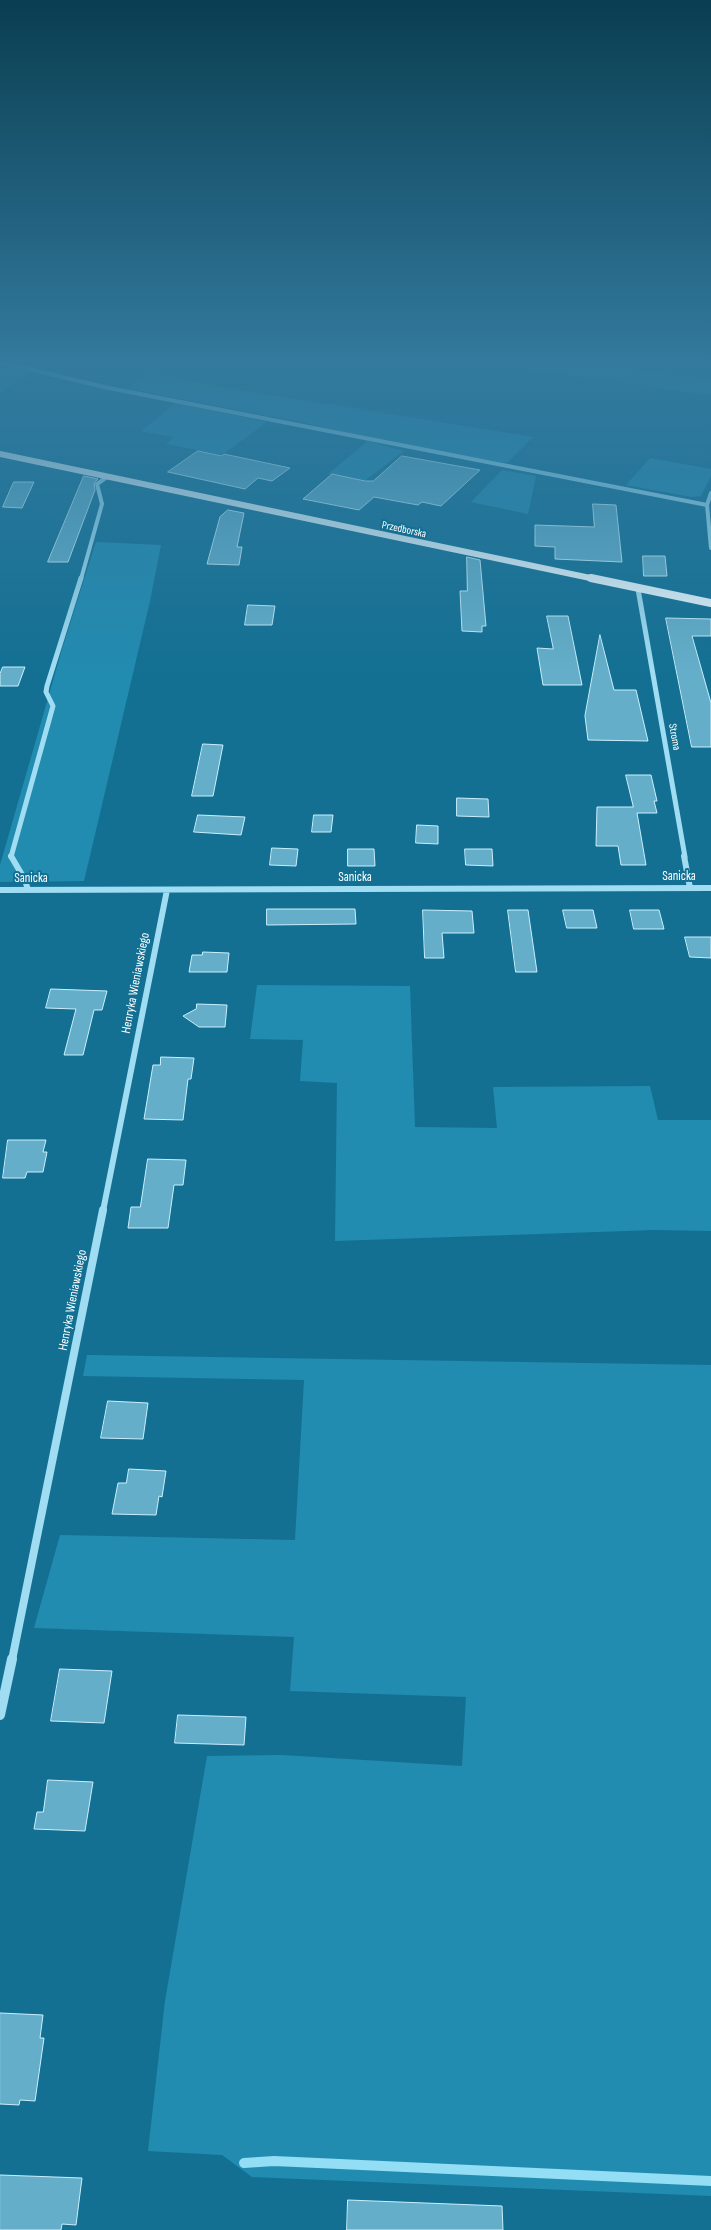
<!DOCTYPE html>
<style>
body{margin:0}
canvas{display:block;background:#137093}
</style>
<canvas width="711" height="2230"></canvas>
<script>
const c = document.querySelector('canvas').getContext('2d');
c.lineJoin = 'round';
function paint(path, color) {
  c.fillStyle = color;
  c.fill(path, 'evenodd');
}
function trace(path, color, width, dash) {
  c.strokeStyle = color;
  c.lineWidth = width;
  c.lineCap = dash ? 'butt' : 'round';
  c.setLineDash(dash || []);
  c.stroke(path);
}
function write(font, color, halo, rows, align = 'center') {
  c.font = font + ' "Sofia Sans Condensed",sans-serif';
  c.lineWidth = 4;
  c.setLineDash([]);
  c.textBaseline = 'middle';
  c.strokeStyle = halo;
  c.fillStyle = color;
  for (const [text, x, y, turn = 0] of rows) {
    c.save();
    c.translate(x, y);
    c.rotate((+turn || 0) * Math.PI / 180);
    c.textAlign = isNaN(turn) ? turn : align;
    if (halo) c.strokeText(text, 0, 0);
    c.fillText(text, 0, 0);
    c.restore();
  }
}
paint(new Path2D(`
 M453,359h103l155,21v15z
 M8,367l24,6 -32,19v-21z
 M151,373l89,17 293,47 -26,26 -90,-15 -117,-26 -174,-34z
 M176,403l91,19 -45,33 -56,-11 8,-7 -33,-6z
 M368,441l36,10 -41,31 -35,-8z
 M650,458l61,11v7l-10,20 -9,1 -66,-12z
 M502,470l34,6 -8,38 -57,-12z
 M96,542l65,3 -11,56 -66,280 -84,1v-17l63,-219z
 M257,985l153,1 5,141 82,1 -4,-41 157,-1 8,34h53v111l-57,-1 -319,11 2,-158 -37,-2 3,-41 -53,-1z
 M87,1355l624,10v831l-459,-19 -30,-22 -74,-4 17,-150 42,-245 75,-1 180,11 4,-69 -176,-6 4,-54 -260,-9 26,-93 235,5 9,-160 -221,-4z`), '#228bb0');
trace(new Path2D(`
 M244,2163l30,-2 437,20`), '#93ddf5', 10);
const building = new Path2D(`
 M198,451l24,5 2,-2 66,14 -18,13 -14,-3 -13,11 -77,-17z
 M402,456l78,14 -39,36 -19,-4 -4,3 -44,-8 -15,13 -56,-11 29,-25 33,7h8z
 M84,476l14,3 -4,4 1,7 -27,72h-20z
 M14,482h20l-12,26 -19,-1z
 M593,504l23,1 6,57 -67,-3v-12l-20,-1v-21l59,2z
 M228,510l16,3 -7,34h5l-3,18 -32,-1 13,-47z
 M643,556h22l2,20h-23z
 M467,557l13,3 6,66h-4v6l-20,-1 -2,-40h7z
 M248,605l27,1 -3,19h-27z
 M547,616h21l14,69h-39l-6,-37 16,1z
 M666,618l45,1v17h-19l19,67v44h-19z
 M600,635l14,55h22l12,51 -60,-1 -3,-24z
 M3,667h22l-7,19h-18v-12z
 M203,744l20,1 -10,51h-21z
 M626,775h25l6,26h-3l3,12h-20l9,52h-25l-3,-19h-22l1,-39h36z
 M457,798l31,1 1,18 -32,-1z
 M198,815l47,2 -4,18 -47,-3z
 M314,815h19l-2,17h-19z
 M417,825l21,1v18l-22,-1z
 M272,848l26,1 -2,17 -26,-1z
 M348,849h26l1,17h-27z
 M465,849h27l1,17 -27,-1z
 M267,909h88l1,15 -89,1z
 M423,910l49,1 2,22h-32l2,25h-19z
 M508,910h20l9,62h-21z
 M563,910h30l4,18h-30z
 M630,910h29l5,19h-30z
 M685,937h26v21l-21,-1z
 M203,952l26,1 -2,19h-38l3,-17h10z
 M51,989l56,2 -5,19h-8l-11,45h-19l12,-46 -30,-1z
 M197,1004l30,1 -2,22h-26l-16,-11 13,-7z
 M161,1057l33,1 -3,21h-3l-5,41 -39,-1 9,-54h7z
 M8,1140h38l-3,12h4l-4,20h-16l-2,6h-22z
 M148,1159l38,1 -3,25h-9l-6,43h-40l3,-21h9z
 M108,1401l40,2 -5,36 -42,-1z
 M129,1469l37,2 -4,26 -3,-1 -3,19 -44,-1 6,-31h8z
 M60,1669l52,2 -8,52 -53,-2z
 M178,1715l68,2 -2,28 -69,-2z
 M48,1780l45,2 -8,49 -51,-2 3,-17h6z
 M0,2013l43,2 -3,23h4l-9,63 -15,-1 -1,5 -19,-1z
 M0,2175l82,3 -6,47 -14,-1 -1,6h-61z
 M348,2200l154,6 1,24h-156z`);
paint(building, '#64aec9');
trace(building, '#c9effd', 1);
trace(new Path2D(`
 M0,362l104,25 603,118
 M711,493l-4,12 4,43
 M81,579l21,-75 -5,-20 10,-7`), '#a1ddf2', 4);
trace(new Path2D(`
 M638,589l47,268
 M11,857l42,-151 -7,-14 1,-6 34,-108`), '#a1ddf2', 5);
trace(new Path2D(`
 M11,856l14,24 3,10
 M684,856l6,32
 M0,890l711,-2
 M103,1211l64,-321`), '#a1ddf2', 6);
trace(new Path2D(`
 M12,1660l91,-450`), '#a1ddf2', 8);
trace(new Path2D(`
 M0,1715l12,-56`), '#a1ddf2', 10);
trace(new Path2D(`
 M0,454l595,125`), '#ecf9ff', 6);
trace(new Path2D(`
 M591,578l120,25`), '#ecf9ff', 8);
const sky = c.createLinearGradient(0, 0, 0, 671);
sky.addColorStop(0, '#0a3e51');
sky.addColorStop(0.54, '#337a9e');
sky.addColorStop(1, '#337a9e00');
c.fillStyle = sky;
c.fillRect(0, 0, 711, 671);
write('11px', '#fff', '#137093', [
 ["Przedborska",404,530,12],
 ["Stroma",674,737,80]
]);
write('13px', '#fff', '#137093', [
 ["Sanicka",679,877],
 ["Sanicka",355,878],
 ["Sanicka",31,879],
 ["Henryka Wieniawskiego",136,983,-79],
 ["Henryka Wieniawskiego",73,1300,-79]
]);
</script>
